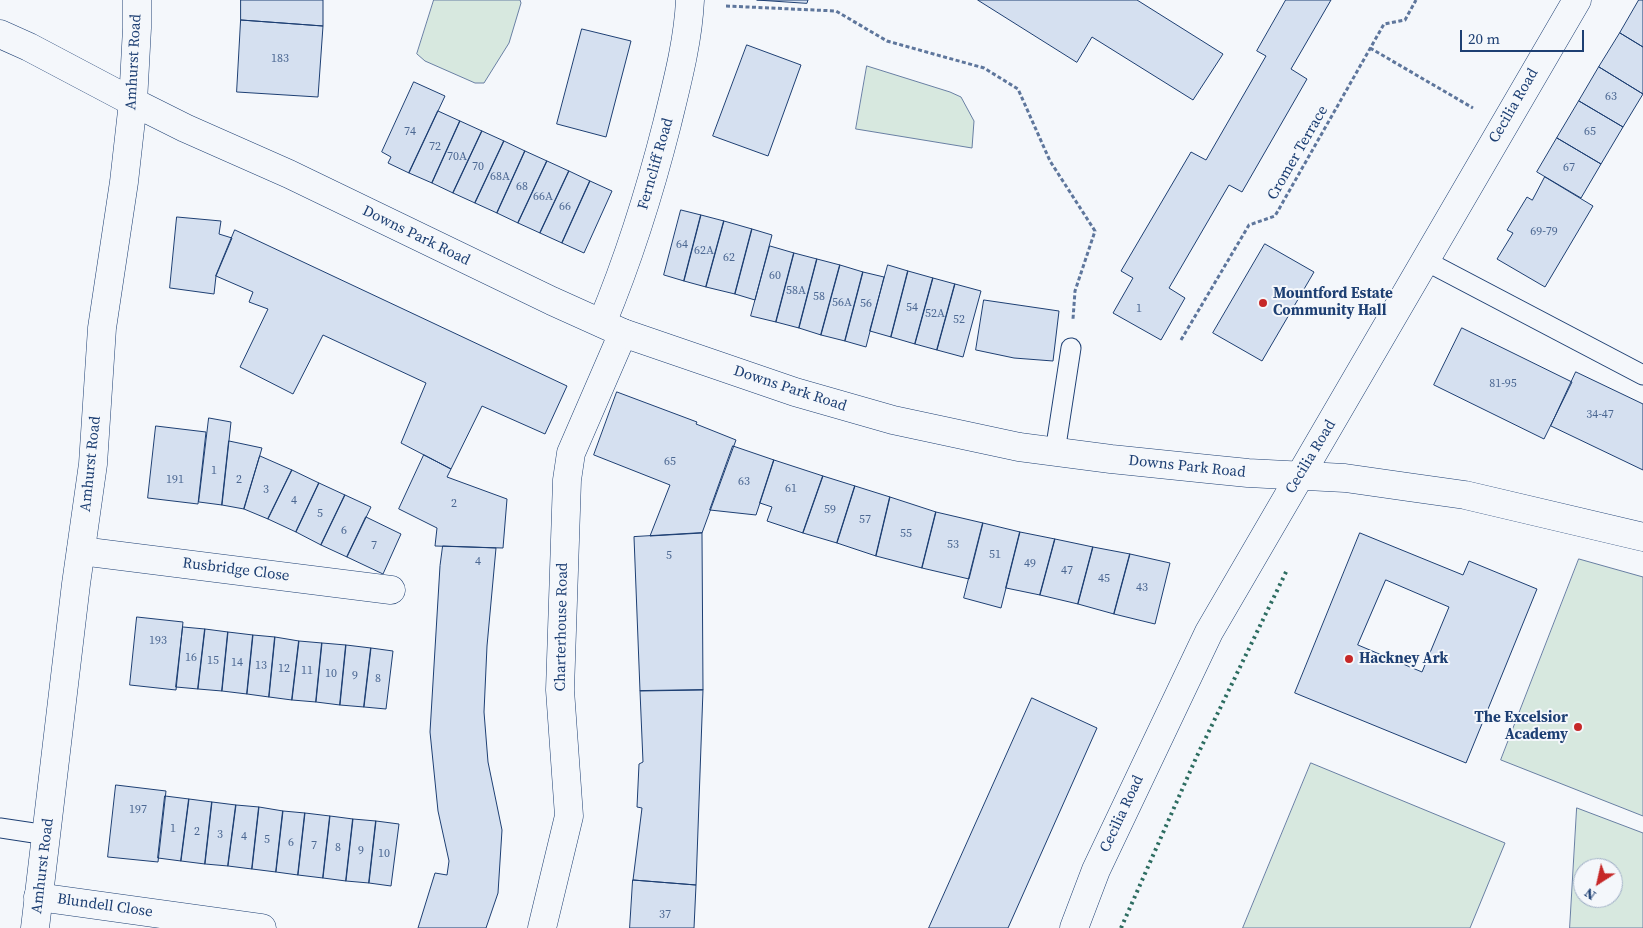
<!DOCTYPE html>
<style>
body{margin:0}
#map{position:relative;width:1643px;height:928px;overflow:hidden;background:#f4f7fb;font-family:"Source Serif 4",serif}
canvas{display:block}
.north{position:absolute;left:1573px;top:858px;width:50px;height:50px;box-sizing:border-box;background:#f4f7fb;border:1px solid #9eadc5;border-radius:50%;rotate:215deg;font-size:14px;font-weight:700;line-height:20px;text-align:center;color:#1d3f73}
.north::after{content:'';display:block;margin:auto;width:18px;height:22px;background:#c62828;clip-path:polygon(50% 0,100% 100%,50% 72%,0 100%)}
.scale{position:absolute;left:1460px;top:30px;width:124px;height:22px;box-sizing:border-box;border:2px solid #1d3f73;border-top:0;padding-left:6px;font-size:15px;line-height:18px;white-space:nowrap;color:#1d3f73;-webkit-text-stroke:4px #f4f7fb;paint-order:stroke}
</style>
<div id="map">
<canvas width="1643" height="928"></canvas>
<div class="north">N</div>
<div class="scale">20 m</div>
</div>
<script>
const c = document.querySelector('canvas').getContext('2d');
c.lineJoin = 'round';
function paint(path, color) {
  c.fillStyle = color;
  c.fill(path, 'evenodd');
}
function trace(path, color, width, dash) {
  c.strokeStyle = color;
  c.lineWidth = width;
  c.lineCap = dash ? 'butt' : 'round';
  c.setLineDash(dash || []);
  c.stroke(path);
}
function write(font, color, halo, rows, align = 'center') {
  c.font = font + ' "Source Serif 4",serif';
  c.lineWidth = 4;
  c.setLineDash([]);
  c.textBaseline = 'middle';
  c.strokeStyle = halo;
  c.fillStyle = color;
  for (const [text, x, y, turn = 0] of rows) {
    c.save();
    c.translate(x, y);
    c.rotate((+turn || 0) * Math.PI / 180);
    c.textAlign = isNaN(turn) ? turn : align;
    if (halo) c.strokeText(text, 0, 0);
    c.fillText(text, 0, 0);
    c.restore();
  }
}
const green = new Path2D(`
 M434,0h86l1,3 -12,40 -25,40h-9l-50,-22 -8,-7z
 M867,66l83,26 11,5 13,24 -2,27 -116,-19z
 M1579,559l64,18v239l-142,-56z
 M1311,763l194,80 -35,85h-227z
 M1577,808l66,25v95h-73zM1583,868h30v30h-30z`);
paint(green, '#d7e8df');
trace(green, '#687fa3', 1);
const building = new Path2D(`
 M241,0h82v26l-82,-6z
 M757,0h51l-1,3z
 M978,0h159l86,54 -30,46 -101,-63 -15,25z
 M1286,0h45l-40,69 16,10 -65,113 -13,-7 -60,103 16,10 -24,42 -48,-27 20,-35 -12,-7 70,-119 15,8 60,-104 -9,-5z
 M1639,0h4v47l-23,-14z
 M241,20l82,6 -5,71 -81,-5z
 M582,29l49,12 -25,96 -49,-13z
 M1620,33l23,14v47l-44,-27z
 M747,45l54,20 -33,91 -55,-20z
 M1599,67l44,27 -20,33 -44,-26z
 M414,82l31,14 -36,77 -21,-10 3,-6 -9,-5z
 M1579,101l44,26 -22,37 -44,-26z
 M438,111l22,10 -28,62 -23,-10z
 M460,121l22,10 -29,62 -21,-10z
 M482,131l22,10 -29,62 -22,-10z
 M1557,138l44,26 -20,34 -44,-26z
 M504,141l21,10 -28,62 -22,-10z
 M525,151l22,10 -29,62 -21,-10z
 M547,161l22,10 -29,62 -22,-10z
 M569,171l21,10 -28,62 -22,-10z
 M1545,177l48,29 -48,81 -48,-28 16,-26 -6,-3 20,-33 5,3z
 M590,181l22,10 -28,62 -22,-10z
 M681,210l20,5 -17,66 -20,-6z
 M701,215l23,6 -18,66 -22,-6z
 M177,217l44,4 -2,13 13,4 -16,38 -2,18 -44,-6z
 M724,221l28,8 -17,65 -29,-7z
 M752,229l20,6 -17,65 -20,-6z
 M235,230l332,156 -22,48 -63,-28 -31,63 -50,-26 25,-60 -103,-48 -30,59 -53,-27 28,-58 -19,-7 4,-10 -37,-16z
 M1265,244l49,28 -52,89 -49,-28z
 M770,246l24,7 -18,69 -25,-6z
 M794,253l23,6 -18,69 -23,-6z
 M817,259l23,6 -19,70 -22,-7z
 M840,265l23,7 -18,69 -24,-6z
 M888,265l20,6 -17,66 -21,-6z
 M908,271l25,7 -18,66 -24,-7z
 M863,272l21,5 -18,70 -21,-6z
 M933,278l22,6 -18,66 -22,-6z
 M955,284l26,7 -18,66 -26,-7z
 M984,300l75,11 -6,50 -39,-3 -38,-8z
 M1462,328l110,54 -28,57 -110,-54z
 M1576,372l67,32v66l-92,-44z
 M617,392l80,30 -1,2 40,16 -34,93 -52,3 20,-51 -76,-30z
 M209,418l22,4 -9,83 -23,-3z
 M156,426l50,6 -8,72 -50,-6z
 M229,441l33,7 -18,61 -22,-4z
 M733,446l41,14 -18,55 -46,-5z
 M424,455l27,14 -4,8 60,22 -4,49 -68,-2 2,-18 -38,-19z
 M260,456l32,14 -24,49 -24,-10z
 M774,460l49,16 -20,57 -36,-12 5,-14 -12,-4z
 M292,470l27,13 -23,49 -28,-13z
 M823,476l32,10 -18,57 -34,-10z
 M319,483l26,12 -24,50 -25,-13z
 M855,486l35,11 -14,59 -39,-13z
 M345,495l26,12 -24,50 -26,-12z
 M890,497l46,15 -14,56 -46,-12z
 M936,512l47,11 -14,56 -47,-11z
 M366,517l35,17 -18,40 -36,-17z
 M983,523l37,9 -19,76 -37,-10z
 M1020,532l35,7 -15,56 -34,-7z
 M702,533l1,157 -63,1 -6,-154z
 M1360,533l103,42 6,-14 68,28 -71,174 -171,-70zM1386,580l63,27 -27,65 -64,-27z
 M1055,539l38,8 -15,57 -38,-9z
 M443,546l53,2 -9,98 -3,66 4,50 14,68 -4,63 -12,35h-68l17,-55 12,2 2,-14 -11,-50 -8,-79 10,-166z
 M1093,547l37,7 -16,60 -36,-10z
 M1130,554l40,9 -15,61 -41,-10z
 M137,617l46,5 -7,68 -46,-5z
 M183,627l22,2 -7,60 -22,-2z
 M205,629l23,3 -6,59 -24,-2z
 M228,632l25,3 -6,59 -25,-3z
 M253,635l22,2 -6,60 -22,-3z
 M275,637l24,4 -7,59 -23,-3z
 M299,641l23,2 -6,59 -24,-2z
 M322,643l24,2 -6,60 -24,-3z
 M346,645l25,3 -7,59 -24,-2z
 M371,648l22,3 -7,58 -22,-2z
 M703,690l-7,195 -63,-5 9,-72 -5,-1 2,-43 4,-2 -3,-71z
 M1032,698l65,30 -89,200h-79z
 M116,785l50,6 -8,71 -50,-5z
 M165,796l24,3 -8,62 -23,-3z
 M189,799l23,3 -7,62 -24,-3z
 M212,802l24,3 -8,61 -23,-2z
 M236,805l23,2 -7,62 -24,-3z
 M259,807l24,4 -7,61 -24,-3z
 M283,811l22,2 -7,62 -22,-3z
 M305,813l25,3 -7,62 -25,-3z
 M330,816l23,3 -7,62 -23,-3z
 M353,819l23,2 -7,62 -23,-2z
 M376,821l23,3 -8,62 -22,-3z
 M633,880l63,5 -2,43h-64z`);
paint(building, '#d5e0f0');
trace(building, '#1d3f73', 1);
const lane = new Path2D(`
 M1424,260l219,115
 M1055,452l16,-104
 M0,828l47,7`);
const street = new Path2D(`
 M0,34l29,13 104,55
 M602,323c27,-65 48,-132 65,-199 10,-41 21,-82 23,-124
 M81,551l310,39
 M38,897l224,31
 M542,928l27,-112 -9,-126 7,-210 4,-27 52,-120
 M1074,928l22,-58 113,-238 368,-632`);
const secondary = new Path2D(`
 M133,102l52,26 104,46 263,127 71,32 172,59 98,28 126,27 92,12 97,10 40,4 97,5 63,9 57,8 178,42
 M35,928l41,-344 17,-120 9,-136 22,-146 9,-80 4,-74v-28`);
trace(lane, '#1d3f73', 21);
trace(street, '#1d3f73', 29);
trace(secondary, '#1d3f73', 29);
trace(new Path2D(`
 M726,6l110,5 51,30 97,27 34,21 32,72 45,70 -20,60 -2,28
 M1370,48l103,60
 M1181,340l68,-115 26,-9 109,-192 21,-4 11,-20`), '#5e769c', 3, [4, 2.5]);
trace(lane, '#f4f7fb', 19);
trace(street, '#f4f7fb', 28);
trace(secondary, '#f4f7fb', 28);
trace(new Path2D(`
 M1121,928l75,-170 91,-188`), '#2c6c60', 4, [2.5, 4]);
for (const [x, y, r, color] of [
 [1263,303,5,"#c62828"],
 [1349,659,5,"#c62828"],
 [1578,727,5,"#c62828"]
]) {
  const dot = new Path2D();
  dot.arc(x, y, r, 0, 2 * Math.PI);
  c.fillStyle = color;
  c.fill(dot);
  trace(dot, '#f4f7fb', 2);
}
write('12px', '#4b6792', null, [
 ["183",280,59],
 ["63",1611,97],
 ["74",410,132],
 ["65",1590,132],
 ["72",435,147],
 ["70A",457,157],
 ["70",478,167],
 ["67",1569,168],
 ["68A",500,177],
 ["68",522,187],
 ["66A",543,197],
 ["66",565,207],
 ["69-79",1544,232],
 ["64",682,245],
 ["62A",704,251],
 ["62",729,258],
 ["60",775,276],
 ["58A",796,291],
 ["58",819,297],
 ["56A",842,303],
 ["56",866,304],
 ["54",912,308],
 ["1",1139,309],
 ["52A",935,314],
 ["52",959,320],
 ["81-95",1503,384],
 ["34-47",1600,415],
 ["65",670,462],
 ["1",214,471],
 ["191",175,480],
 ["2",239,480],
 ["63",744,482],
 ["61",791,489],
 ["3",266,490],
 ["4",294,501],
 ["2",454,504],
 ["59",830,510],
 ["5",320,514],
 ["57",865,520],
 ["6",344,531],
 ["55",906,534],
 ["53",953,545],
 ["7",374,546],
 ["51",995,555],
 ["5",669,556],
 ["4",478,562],
 ["49",1030,564],
 ["47",1067,571],
 ["45",1104,579],
 ["43",1142,588],
 ["193",158,641],
 ["16",191,658],
 ["15",213,661],
 ["14",237,663],
 ["13",261,666],
 ["12",284,669],
 ["11",307,671],
 ["10",331,674],
 ["9",355,676],
 ["8",378,679],
 ["197",138,810],
 ["1",173,829],
 ["2",197,832],
 ["3",220,835],
 ["4",244,837],
 ["5",267,840],
 ["6",291,843],
 ["7",314,846],
 ["8",338,848],
 ["9",361,851],
 ["10",384,854],
 ["37",665,915]
]);
write('15px', '#1d3f73', '#f4f7fb', [
 ["Amhurst Road",134,62,-87],
 ["Cecilia Road",1514,106,-60],
 ["Cromer Terrace",1298,153,-60],
 ["Ferncliff Road",656,164,-74],
 ["Downs Park Road",416,236,26],
 ["Downs Park Road",790,389,18],
 ["Cecilia Road",1311,457,-59],
 ["Amhurst Road",91,464,-84],
 ["Downs Park Road",1187,467,6],
 ["Rusbridge Close",236,570,7],
 ["Charterhouse Road",562,627,-89],
 ["Cecilia Road",1122,814,-65],
 ["Amhurst Road",43,866,-83],
 ["Blundell Close",105,906,8]
]);
write('bold 15px', '#1d3f73', '#f4f7fb', [
 ["Mountford Estate",1273,294],
 ["Community Hall",1273,311],
 ["Hackney Ark",1359,659],
 ["The Excelsior",1568,718,"right"],
 ["Academy",1568,735,"right"]
], 'left');
</script>
